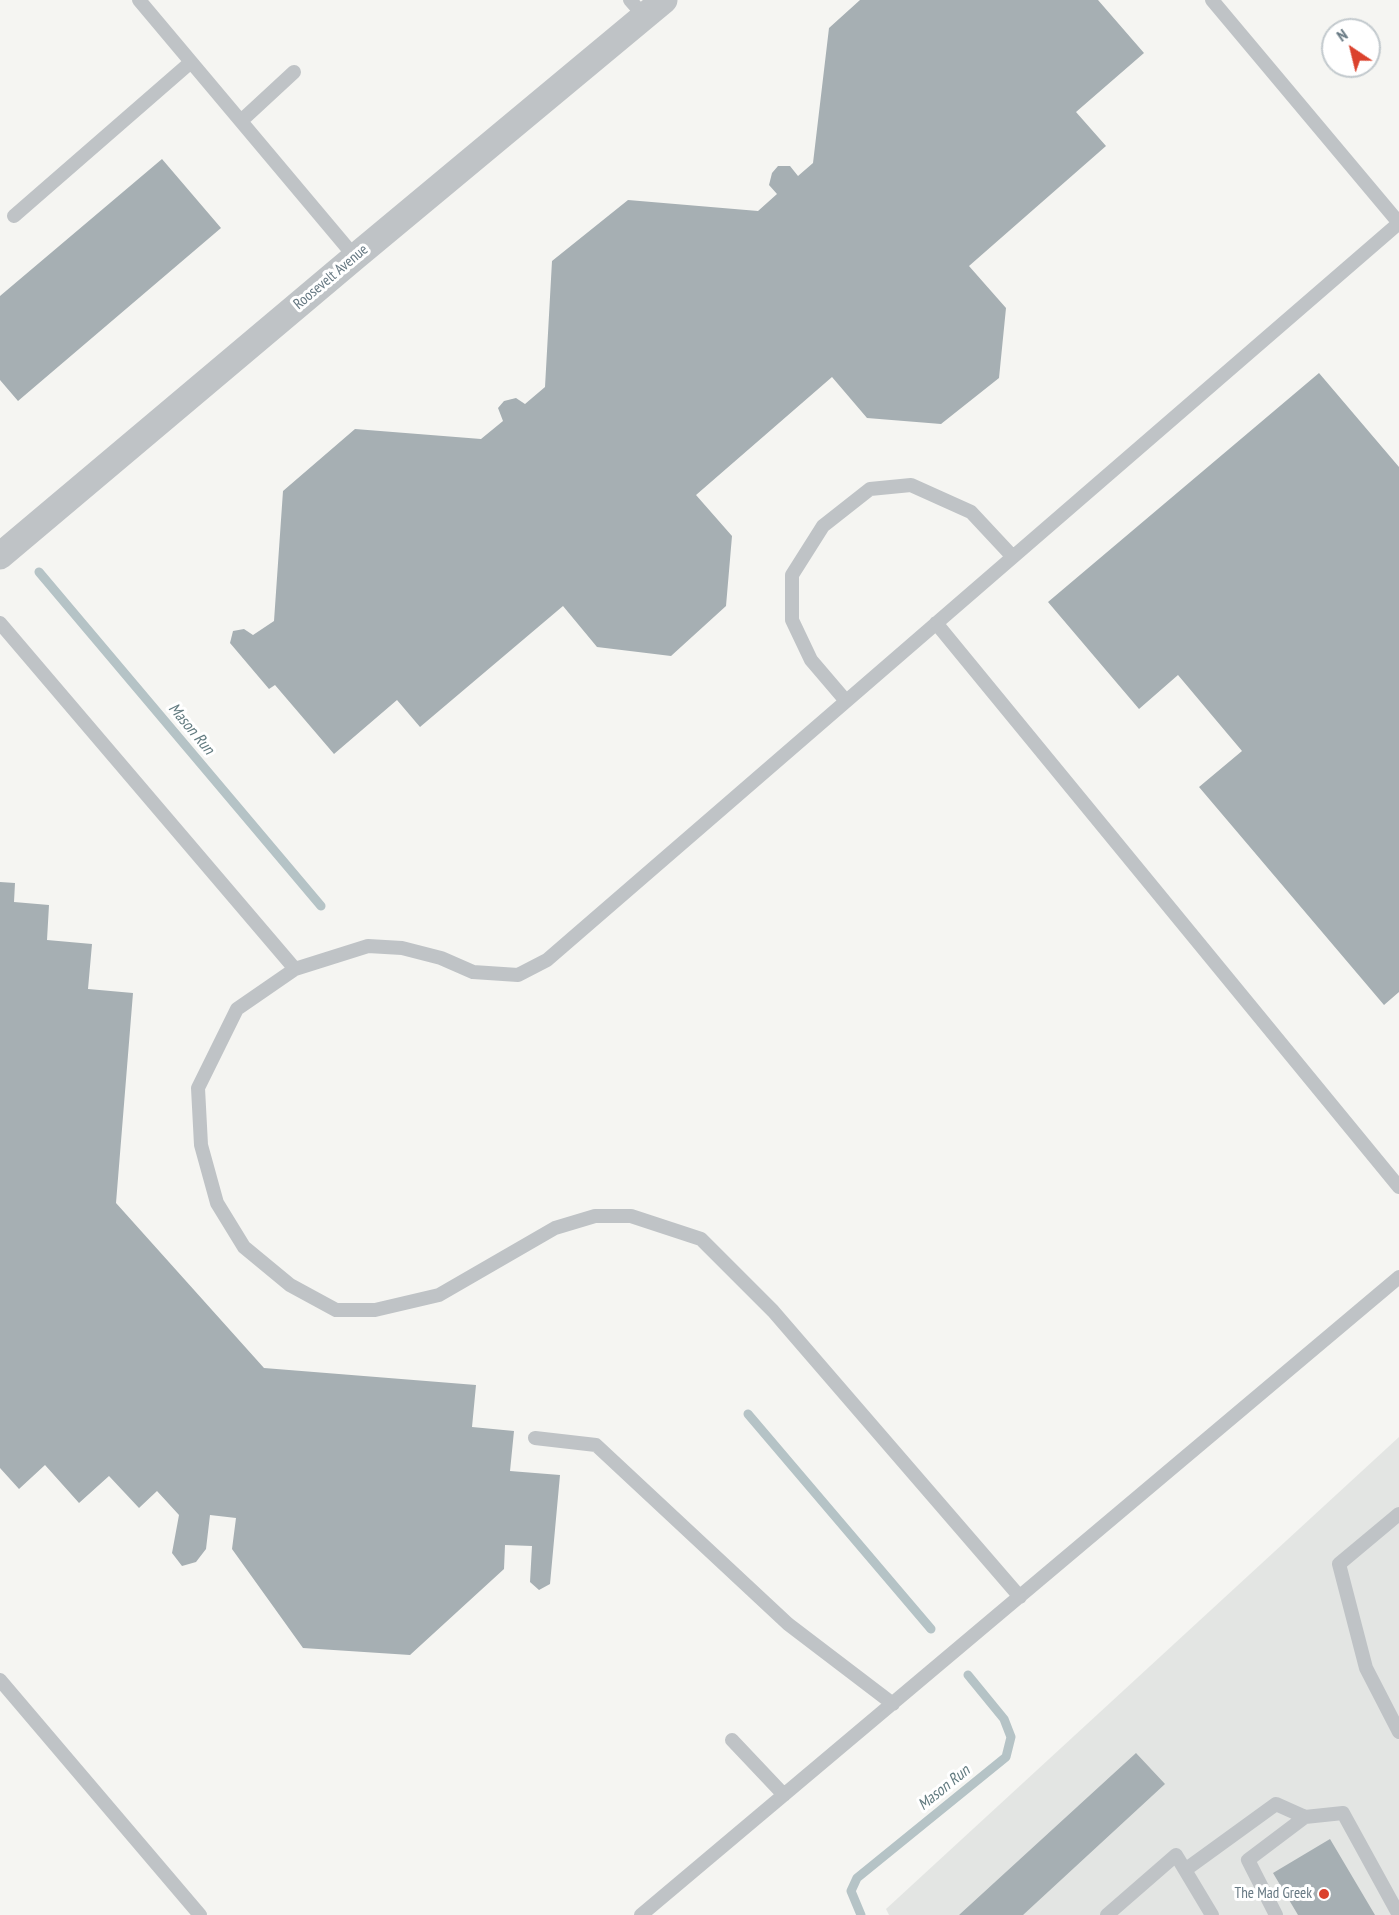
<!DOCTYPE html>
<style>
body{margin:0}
#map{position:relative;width:1399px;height:1915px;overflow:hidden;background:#f5f5f2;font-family:"PT Sans Narrow",sans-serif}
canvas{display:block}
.north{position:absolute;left:1321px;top:18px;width:60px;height:60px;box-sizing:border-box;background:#fff;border:2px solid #c2c9cd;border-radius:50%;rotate:325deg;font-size:16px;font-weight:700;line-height:24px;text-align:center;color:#667882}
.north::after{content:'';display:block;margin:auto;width:21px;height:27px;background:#db422d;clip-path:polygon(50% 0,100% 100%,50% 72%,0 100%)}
</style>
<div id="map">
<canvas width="1399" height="1915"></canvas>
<div class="north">N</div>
</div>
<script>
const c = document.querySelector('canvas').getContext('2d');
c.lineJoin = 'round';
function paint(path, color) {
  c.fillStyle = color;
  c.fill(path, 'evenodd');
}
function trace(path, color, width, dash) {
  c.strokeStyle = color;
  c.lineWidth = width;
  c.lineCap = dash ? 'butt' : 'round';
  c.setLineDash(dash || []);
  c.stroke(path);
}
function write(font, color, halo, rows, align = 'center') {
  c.font = font + ' "PT Sans Narrow",sans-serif';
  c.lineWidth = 6;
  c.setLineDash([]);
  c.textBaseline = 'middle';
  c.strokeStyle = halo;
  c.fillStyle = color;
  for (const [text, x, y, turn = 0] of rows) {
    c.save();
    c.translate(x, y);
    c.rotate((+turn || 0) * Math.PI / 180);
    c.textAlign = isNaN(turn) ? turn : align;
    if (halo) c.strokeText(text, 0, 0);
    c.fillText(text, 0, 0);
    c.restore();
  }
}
paint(new Path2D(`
 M1399,1437v478h-510l-3,-6z`), '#e3e5e3');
trace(new Path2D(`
 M39,572l282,334
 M748,1414l183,215
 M861,1915l-10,-24 6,-13 149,-121 5,-20 -7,-18 -36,-44`), '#b5c3c6', 9);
paint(new Path2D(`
 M860,0h238l46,53 -68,59 30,34 -137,120 37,42 -7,70 -58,46 -74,-6 -35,-41 -136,118 36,41 -6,70 -55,50 -74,-9 -34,-41 -143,121 -23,-27 -63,54 -59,-69 -6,4 -39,-46 3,-12 11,-2 9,6 21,-14 9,-130 72,-62 126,10 22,-18 -5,-13 6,-7 12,-3 9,6 20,-17 7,-126 76,-61 130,11 19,-17 -8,-9 3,-12 6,-7h12l8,10 15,-13 16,-135z
 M162,159l59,69 -203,173 -18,-21v-84z
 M1319,373l80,94v525l-15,13 -185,-218 43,-36 -64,-76 -39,34 -91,-107z
 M0,882l15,1 -1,19 35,3 -2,35 45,4 -4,45 45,4 -17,210 148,165 212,17 -4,42 42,4 -4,40 50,4 -10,109 -11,6 -9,-8 2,-36 -27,-1 -1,24 -94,86 -107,-7 -71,-99 4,-31 -26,-3 -4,34 -10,13 -14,4 -10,-13 7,-38 -22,-24 -18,17 -30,-32 -30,27 -34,-38 -26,24 -19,-21z
 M1136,1753l29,31 -142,131h-64z
 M1330,1839l45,76h-77l-25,-42z`), '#a6afb3');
trace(new Path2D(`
 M139,0l216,257
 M630,0l14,16
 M1212,0l187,223
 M241,121l53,-49
 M14,216l177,-154
 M0,623l295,346
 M936,623l463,564
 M846,701l-35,-41 -19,-40v-45l31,-49 47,-37 41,-4 60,27 42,45
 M535,1438l61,7 192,179 105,80
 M1399,1514l-60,50 27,104 33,64
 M1020,1597l-247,-286 -72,-72 -70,-23h-36l-40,12 -116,67 -64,15h-39l-46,-25 -46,-38 -27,-44 -16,-58 -3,-57 39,-79 58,-40 73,-23 34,2 39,10 32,14 45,3 29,-15 852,-737
 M0,1680l200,235
 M732,1740l52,55
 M1185,1870l91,-66 29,13
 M641,1915l758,-638
 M1107,1915l69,-60 36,60
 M1276,1915l-28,-55 57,-43 38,-4 56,102`), '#bfc3c6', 14);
trace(new Path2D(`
 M0,556l355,-299 309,-257`), '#bfc3c6', 27);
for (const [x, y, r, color] of [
 [1324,1894,6,"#db422d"]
]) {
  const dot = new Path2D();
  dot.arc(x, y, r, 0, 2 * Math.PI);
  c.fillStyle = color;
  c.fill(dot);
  trace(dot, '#fff', 2);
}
write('15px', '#667882', '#fff', [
 ["Roosevelt Avenue",331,277,-40]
]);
write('15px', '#667882', '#fff', [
 ["The Mad Greek",1312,1894]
], 'right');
write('italic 16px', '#617a7f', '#fff', [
 ["Mason Run",191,729,50],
 ["Mason Run",944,1788,-39]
]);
</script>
